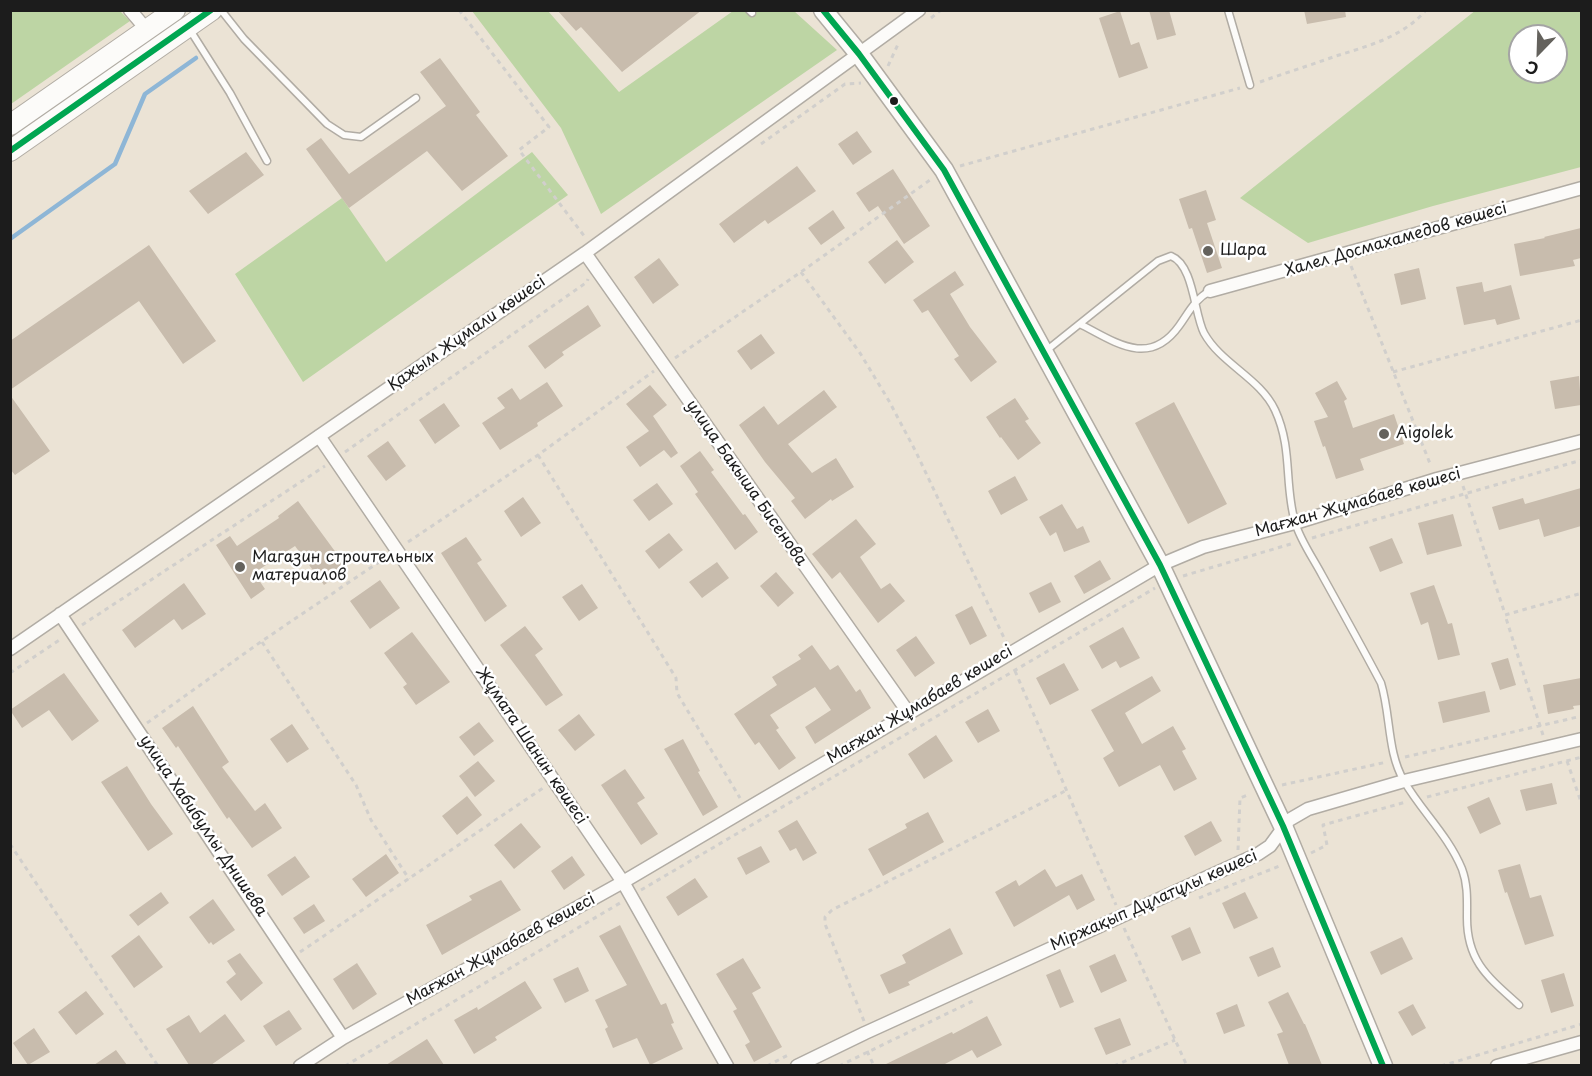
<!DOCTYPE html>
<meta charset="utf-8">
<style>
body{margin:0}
#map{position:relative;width:1592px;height:1076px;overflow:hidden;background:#ebe3d5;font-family:"Playpen Sans",sans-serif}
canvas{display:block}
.frame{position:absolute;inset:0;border:12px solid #1c1c1c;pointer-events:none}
.north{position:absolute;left:1508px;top:24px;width:60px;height:60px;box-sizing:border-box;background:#fff;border:2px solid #a4a4a4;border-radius:50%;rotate:203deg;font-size:16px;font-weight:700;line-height:24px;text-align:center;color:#1c1c1c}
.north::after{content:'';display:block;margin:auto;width:21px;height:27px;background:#64625d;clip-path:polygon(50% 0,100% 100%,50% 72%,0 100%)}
</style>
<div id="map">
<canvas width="1592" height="1076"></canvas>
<div class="frame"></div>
<div class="north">С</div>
</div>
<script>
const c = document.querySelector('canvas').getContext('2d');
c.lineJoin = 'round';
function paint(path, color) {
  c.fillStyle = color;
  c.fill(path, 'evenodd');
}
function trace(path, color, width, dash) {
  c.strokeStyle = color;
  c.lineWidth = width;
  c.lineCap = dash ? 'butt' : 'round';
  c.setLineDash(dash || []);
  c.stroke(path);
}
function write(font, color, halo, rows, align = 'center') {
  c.font = font + ' "Playpen Sans",sans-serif';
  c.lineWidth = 5;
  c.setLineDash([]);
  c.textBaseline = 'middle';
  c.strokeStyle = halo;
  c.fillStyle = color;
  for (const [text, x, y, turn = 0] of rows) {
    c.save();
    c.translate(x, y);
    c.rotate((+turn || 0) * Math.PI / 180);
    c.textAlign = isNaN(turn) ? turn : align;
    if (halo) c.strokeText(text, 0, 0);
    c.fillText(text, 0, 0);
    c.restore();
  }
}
paint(new Path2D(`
 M119,10l11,11 -119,83 -1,-85 2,-2 -1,-6z
 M1476,10l105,1v156l-148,39 -125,37 -68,-45zM1520,36h36v36h-36z
 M472,11h76l71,81 114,-81h61l43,39 -236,164 -40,-86z
 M532,152l36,43 -265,187 -68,-108 107,-76 44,64z`), '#bdd5a4');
trace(new Path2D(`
 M10,239l105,-75 30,-70 51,-36`), '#8eb6d6', 4.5);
paint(new Path2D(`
 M557,10h145l-80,62 -41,-45 -5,4z
 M1149,10h20l7,25 -19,5z
 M1304,10h41l1,7 -39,7z
 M1120,11l11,34 8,-3 9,26 -29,10 -20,-60z
 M440,58l40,54 -4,3 32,41 -46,35 -35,-40 -78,57 -43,-59 15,-11 28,36 97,-68 -26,-34z
 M857,131l15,21 -19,13 -15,-21z
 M246,152l18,23 -56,39 -19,-23z
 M797,166l19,25 -48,33 -3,-4 -31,23 -15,-19z
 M893,169l37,57 -26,18 -26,-38 -9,6 -13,-19z
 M1206,190l10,30 -9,3 15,45 -15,5 -15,-45 -3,1 -10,-30z
 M833,210l12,18 -24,17 -13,-17z
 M1581,228v30l-8,2 2,6 -55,10 -6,-32 31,-6 -1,-1z
 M897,240l17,22 -29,22 -17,-22z
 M149,245l67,96 -33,23 -44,-63 -129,89v-49z
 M659,258l20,27 -26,19 -19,-27z
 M1419,268l7,31 -25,6 -7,-31z
 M955,271l9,14 -14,9 20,33 27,35 -26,20 -17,-23 5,-3 -31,-46 -6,3 -9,-13z
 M1482,282l2,10 27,-7 9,34 -23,6 -2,-6 -31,6 -8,-38z
 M588,305l13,21 -39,26 2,3 -19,14 -17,-23z
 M761,334l14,19 -24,17 -14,-19z
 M1579,376l2,29 -26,4 -5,-28z
 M1337,381l10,18 -3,2 9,27 41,-14 10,30 -44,15 4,11 -28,9 -11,-33 -2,1 -9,-26 14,-4 -13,-24z
 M547,382l16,24 -26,17 1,3 -38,24 -18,-27 23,-15 -8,-10 15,-10 8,12z
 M650,385l17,20 -14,11 25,37 -7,5 -7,-8 -24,17 -14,-20 23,-16 -23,-27z
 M824,390l13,17 -49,37 24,29 24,-15 18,29 -22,14 -1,-2 -26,20 -14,-18 4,-3 -30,-36 -26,-37 25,-19 14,19z
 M10,395l40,56 -35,24 -5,-6z
 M1015,398l14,21 -4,2 16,22 -23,17 -17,-23 -1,1 -14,-21z
 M1174,402l53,102 -39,20 -53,-101z
 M444,403l16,23 -25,18 -16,-24z
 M388,441l18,25 -20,15 -19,-25z
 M700,451l14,19 -3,2 32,43 2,-1 13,18 -23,18 -40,-56 3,-2 -18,-26z
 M1015,476l13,24 -27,15 -13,-24z
 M657,483l16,21 -24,17 -16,-21z
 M1581,488v38l-37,11 -5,-18 -40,11 -7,-23 31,-9 2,6z
 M523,497l18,26 -20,14 -17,-26z
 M298,501l50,68 -24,16 -29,-39 -41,27 11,16 -14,10 -35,-54 14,-9 7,10 42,-28 -1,-2z
 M1062,504l15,25 6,-3 7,16 -26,10 -8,-20 -6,4 -11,-19z
 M1453,514l9,32 -35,9 -9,-32z
 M856,519l20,25 -16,13 21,32 9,-6 15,18 -27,22 -38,-51 -8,7 -20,-25z
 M669,533l14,17 -24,19 -14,-18z
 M466,537l16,23 -5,3 30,43 -22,16 -44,-69z
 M1392,538l11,25 -23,9 -11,-25z
 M1100,560l11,19 -27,15 -10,-18z
 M717,562l12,16 -27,20 -13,-16z
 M776,572l18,21 -16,14 -18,-21z
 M380,580l20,28 -30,21 -20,-28z
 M1051,582l10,20 -22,11 -10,-20z
 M184,583l22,31 -24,16 -8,-11 -39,29 -13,-18z
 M582,584l16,24 -19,13 -17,-24z
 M1434,585l14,39 4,-1 8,32 -22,5 -10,-38 -7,3 -11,-32z
 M972,606l15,30 -17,9 -15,-30z
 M525,626l18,23 -8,6 28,40 -17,11 -46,-61z
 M1123,627l17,31 -20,10 -4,-7 -14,8 -13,-23z
 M412,632l38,50 -34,23 -13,-18 4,-3 -23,-31z
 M916,636l19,27 -20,14 -19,-27z
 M812,645l18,25 8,-5 18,27 4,-3 11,19 -56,36 -10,-17 26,-17 -16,-23 -45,28 9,13 -3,2 20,28 -17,12 -20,-28 -4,3 -21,-31 43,-29 -5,-8 29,-18 -3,-4z
 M1508,658l8,27 -16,5 -9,-27z
 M1064,663l15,27 -29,15 -14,-27z
 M64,673l35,48 -27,20 -23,-31 -27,18 -12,-18z
 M1152,676l9,15 -36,22 17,31 31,-18 13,23 -4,2 15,28 -23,12 -14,-26 -41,22 -16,-29 11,-7 -23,-41z
 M1581,678v27l-8,1 1,3 -26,5 -5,-29z
 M1485,691l5,21 -47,11 -5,-21z
 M193,706l36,56 -7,5 33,44 10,-8 17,25 -30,20 -23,-31 -2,2 -49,-73 -2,2 -14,-20z
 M988,709l12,22 -22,12 -13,-21z
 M579,714l16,21 -20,16 -17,-21z
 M479,722l15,19 -20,15 -15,-19z
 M292,724l17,25 -22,14 -17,-24z
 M936,735l17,26 -29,18 -16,-25z
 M683,739l17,32 -2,1 20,35 -15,9 -39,-67z
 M478,761l17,20 -20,16 -16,-21z
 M127,766l24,38 22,30 -25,17 -47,-69z
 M625,769l20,29 -8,5 21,31 -17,11 -40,-60z
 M1552,783l5,21 -31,7 -6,-21z
 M467,796l15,19 -25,20 -15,-19z
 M1489,797l12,27 -21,10 -13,-27z
 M928,812l16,30 -61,34 -15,-27 39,-21 -2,-4z
 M797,820l20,33 -14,8 -7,-13 -6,3 -12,-20z
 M1211,821l11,20 -27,15 -11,-20z
 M521,823l20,24 -27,22 -20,-24z
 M761,846l9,16 -24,13 -9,-17z
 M386,854l13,19 -33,24 -14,-18z
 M295,856l15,21 -28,19 -15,-21z
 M572,856l13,19 -21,15 -13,-19z
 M1520,864l10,34 11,-3 13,41 -29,9 -18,-53 -2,1 -7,-23z
 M1045,869l11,18 26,-13 13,26 -18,10 -8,-15 -55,32 -19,-35 21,-12 3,6z
 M695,878l13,19 -30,19 -12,-19z
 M501,880l20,30 -79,45 -16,-30 46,-25 -3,-4z
 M161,892l8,11 -31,23 -9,-11z
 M1245,892l13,26 -24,11 -12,-26z
 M213,899l22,31 -22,15 -2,-3 -2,2 -20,-27z
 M314,904l11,17 -21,13 -11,-16z
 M620,925l41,80 5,-2 8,20 -3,1 12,25 -33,16 -13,-27 -24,10 -8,-19 3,-2 -13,-27 32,-15 -28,-49z
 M1190,927l11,26 -19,8 -11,-25z
 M950,928l13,26 -55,28 2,3 -21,9 -9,-19 26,-12 -4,-8z
 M139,935l24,32 -29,21 -23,-32z
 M1402,937l11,22 -32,16 -11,-23z
 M1273,947l8,20 -23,10 -9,-20z
 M240,953l23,30 -22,18 -15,-19 10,-8 -9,-13z
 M1115,954l12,27 -26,12 -12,-27z
 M743,958l18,30 -9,5 30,54 -28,15 -9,-17 5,-3 -17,-31 4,-2 -21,-35z
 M357,963l20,31 -24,16 -20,-31z
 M578,967l11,24 -24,12 -12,-24z
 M1060,969l14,33 -14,6 -14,-33z
 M1564,973l10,33 -23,7 -10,-33z
 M525,981l17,27 -47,29 2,3 -23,14 -20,-34 23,-13 1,3z
 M86,991l18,23 -28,21 -18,-23z
 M1288,992l16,32h1l17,41h-33l-12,-31 6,-2 -15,-30z
 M1237,1004l8,22 -21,8 -8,-21z
 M1413,1004l13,24 -14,8 -14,-24z
 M289,1010l13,19 -26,17 -13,-20z
 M225,1014l20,27 -34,24h-22l-23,-36 23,-14 11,18z
 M987,1016l15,29 -25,13 -5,-8 -29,15h-59l68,-33 1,2z
 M1120,1018l11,27 -25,10 -12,-27z
 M34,1028l16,24 -22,13 -15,-22z
 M427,1039l17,26h-58z
 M116,1050l11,15h-33z`), '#c8bcad');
const service = new Path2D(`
 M221,10l23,29 83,85 17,11 17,2 55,-39
 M749,10l3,3
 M1228,10l22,75
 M190,30l40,63 37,68
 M1080,324c35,18 69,44 99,2 10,-14 16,-27 31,-35
 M1047,350l111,-89 13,-5c23,9 23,58 33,77 17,31 56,45 71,77 18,39 9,74 20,112 5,18 18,36 27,53 20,36 40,72 59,108 10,33 6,69 23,98 18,31 44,54 58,88 6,16 5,32 5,49 0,44 22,60 52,87`);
const minor = new Path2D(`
 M130,10l17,20
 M585,253l323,459
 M1210,291l372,-103
 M319,436l304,446 104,184
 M60,614l283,424
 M10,649l575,-396 334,-243
 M300,1066l43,-28 280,-156 537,-317 43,-18 92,-24 142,-44 145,-38
 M797,1066l68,-33 393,-179 12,-8 19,-26 19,-11 96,-28 178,-42
 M1497,1066l85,-24`);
const secondary = new Path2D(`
 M823,10l36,44 85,116 216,395 123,261 100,240`);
const primary = new Path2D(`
 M10,125l165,-115
 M10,151l202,-141`);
trace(service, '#b1aca4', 9);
trace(minor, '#b1aca4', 15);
trace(secondary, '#b1aca4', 21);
trace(primary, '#b1aca4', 22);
trace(new Path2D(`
 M459,10l90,117 -30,23 66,87
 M931,18l10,-8
 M888,66l11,-24
 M1260,82c25,-9 51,-17 76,-26 32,-10 67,-19 90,-46
 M761,144l84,-60 16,-1
 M960,166l280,-78
 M1351,266l80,200
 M801,272l59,81 29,48 27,51 90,190
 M675,358l126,-86 129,-92
 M1393,372l189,-52
 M345,452l242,-170 1,-3
 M538,455l138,223 1,15 63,105
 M1463,486l42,128
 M1312,538l270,-78
 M408,542l130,-87 116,-84
 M1183,576l111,-33
 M82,625l243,-159
 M262,642l94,143 15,35 38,59
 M1015,671l101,234
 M10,673l51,-34
 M147,723l115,-82 123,-83
 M1543,735l-38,-120 77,-22
 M1405,757l177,-41
 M1567,761l15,44
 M1282,785l105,-23
 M1427,797l155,-40
 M10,844l148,222
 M1238,850l2,-52 10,-4
 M1311,853l16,-8 -4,-20 83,-23
 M641,890l514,-302
 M1199,898l83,-33
 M1124,928l63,138
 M300,952l243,-164
 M864,1021l-39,-97v-7l7,-7 235,-120
 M867,1051l7,15
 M345,1066l275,-163
 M767,1066l21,-11
 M839,1066l136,-66
 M1114,1066l61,-26
 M1441,1066l141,-42`), '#d1cfcc', 3, [4.5, 4.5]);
trace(service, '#fcfbf9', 6);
trace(minor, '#fcfbf9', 12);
trace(secondary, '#fcfbf9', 18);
trace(primary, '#fcfbf9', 20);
trace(new Path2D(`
 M823,10l36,44 85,116 216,395 123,261 100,240
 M10,151l201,-141`), '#00a651', 6);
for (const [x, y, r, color] of [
 [894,101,5,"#1c1c1c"],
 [1208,251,6,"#64625d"],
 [1384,434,6,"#64625d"],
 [240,567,6,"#64625d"]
]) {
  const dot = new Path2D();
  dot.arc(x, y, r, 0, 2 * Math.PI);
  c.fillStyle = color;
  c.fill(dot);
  trace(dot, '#fff', 2);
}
write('16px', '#1c1c1c', '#fff', [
 ["Халел Досмахамедов көшесі",1396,240,-16],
 ["Қажым Жұмали көшесі",467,334,-35],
 ["улица Бакыша Бисенова",746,483,55],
 ["Мағжан Жұмабаев көшесі",1358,503,-16],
 ["Мағжан Жұмабаев көшесі",920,705,-31],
 ["Жұмата Шанин көшесі",531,746,56],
 ["улица Хабибуллы Днишева",203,826,56],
 ["Міржақып Дұлатұлы көшесі",1154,901,-24],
 ["Мағжан Жұмабаев көшесі",501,950,-29]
]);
write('16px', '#1c1c1c', '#fff', [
 ["Шара",1220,251],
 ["Aigolek",1396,434],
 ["Магазин строительных",252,558],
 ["материалов",252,576]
], 'left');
</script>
